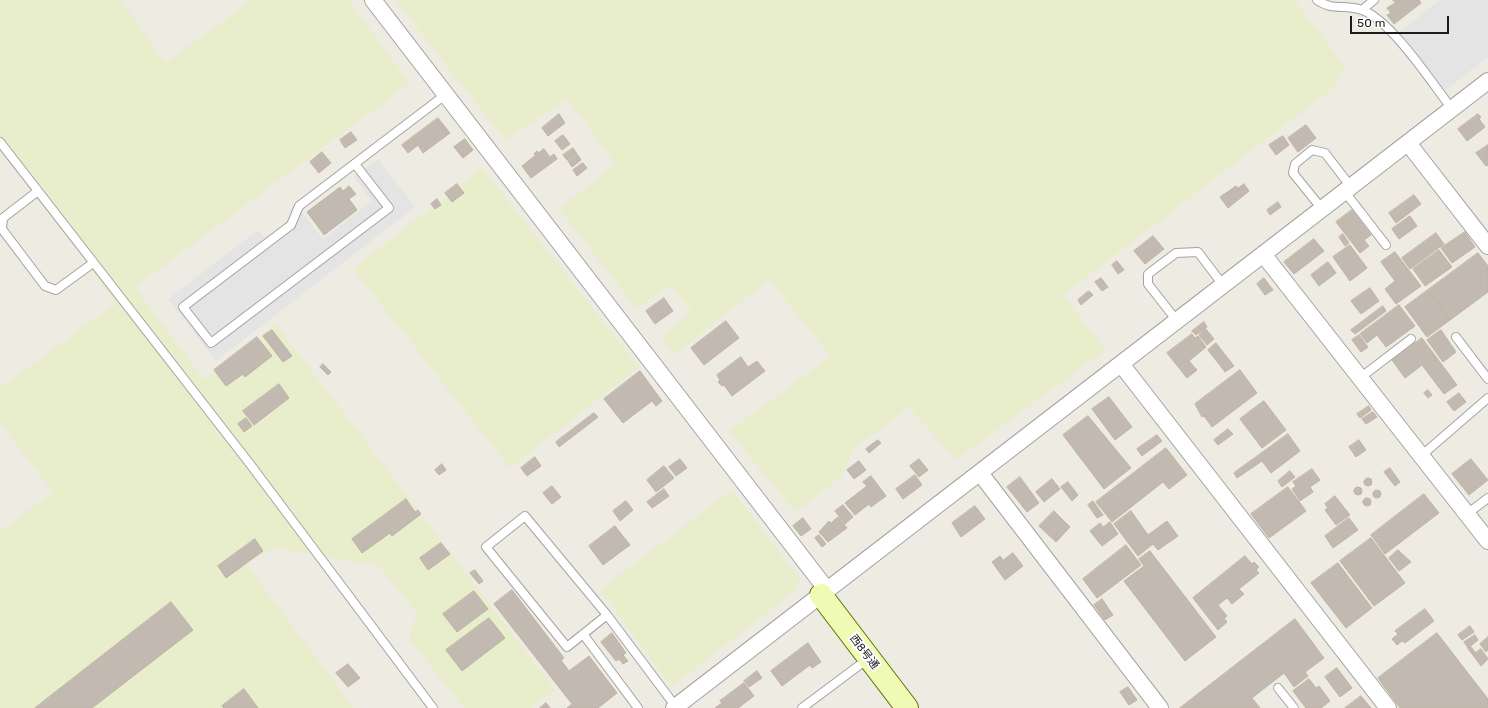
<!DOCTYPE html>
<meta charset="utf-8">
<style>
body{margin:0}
#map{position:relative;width:1488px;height:708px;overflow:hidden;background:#eeebe2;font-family:Rubik,sans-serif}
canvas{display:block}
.scale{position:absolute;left:1350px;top:16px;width:99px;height:18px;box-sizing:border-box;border:2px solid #1c1c1c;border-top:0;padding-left:5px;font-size:12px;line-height:14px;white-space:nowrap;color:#1c1c1c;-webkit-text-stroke:3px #fff;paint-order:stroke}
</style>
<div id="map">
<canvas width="1488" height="708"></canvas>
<div class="scale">50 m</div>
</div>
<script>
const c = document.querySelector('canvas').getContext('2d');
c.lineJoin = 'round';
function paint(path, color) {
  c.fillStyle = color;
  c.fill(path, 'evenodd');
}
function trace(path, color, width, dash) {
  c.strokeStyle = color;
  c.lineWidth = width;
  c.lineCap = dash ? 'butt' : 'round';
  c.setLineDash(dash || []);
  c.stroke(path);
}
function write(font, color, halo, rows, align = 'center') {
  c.font = font + ' Rubik,"Noto Sans JP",sans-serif';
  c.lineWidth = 4;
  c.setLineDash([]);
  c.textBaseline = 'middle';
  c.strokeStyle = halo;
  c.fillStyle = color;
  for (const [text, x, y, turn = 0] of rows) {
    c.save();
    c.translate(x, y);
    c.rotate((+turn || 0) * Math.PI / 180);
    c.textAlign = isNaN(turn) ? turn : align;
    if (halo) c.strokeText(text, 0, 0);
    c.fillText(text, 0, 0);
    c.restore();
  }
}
paint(new Path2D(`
 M0,0h121l44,63 88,-63h95l62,83 -275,204 69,93 72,-56 279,366 -24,18h-67l-55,-69 8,-26 -38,-47 -104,-18 -30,15 109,145h-354v-176l53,-40 -53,-69v-35l115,-84 -115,-167z
 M395,0h899l52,68 -13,20 -270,207 42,55 -149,110 -47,-53 -54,41 -15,30 -45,34 -66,-81 102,-75 -62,-76 -95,75 -13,-18 31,-26 -23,-26 -32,24 -78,-100 57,-45 -48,-65 -63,41z
 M482,168l157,199 -129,101 -157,-199z
 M732,490l68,89 -3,10 -125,98 -72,-97z`), '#e8edcc');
paint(new Path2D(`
 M1440,0h48v57l-43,34 -46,-59z
 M378,159l37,48 -199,154 -48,-62 90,-69 7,8 36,-27 22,28 49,-38 -18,-24z`), '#e4e4e4');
const building = new Path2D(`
 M1393,0h26l2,3 -27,21 -7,-9 4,-2 -4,-5 8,-5z
 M559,114l6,9 -17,13 -6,-8z
 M1478,114l3,3 -2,2 6,8 -18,14 -9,-12z
 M438,118l12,15 -27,20 -5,-8 -10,8 -6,-8z
 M1306,125l10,13 -18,14 -10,-14z
 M351,132l6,8 -12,8 -5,-8z
 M563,135l7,9 -8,6 -7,-9z
 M1283,136l6,9 -13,10 -7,-10z
 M465,139l8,11 -10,8 -9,-11z
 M1488,145v20l-2,1 -10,-13z
 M573,148l4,6 -10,6 -4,-5z
 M544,149l6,8 4,-3 3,5 -26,19 -9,-12 14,-11 -2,-1 3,-3 1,2z
 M322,152l9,11 -12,10 -9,-11z
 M578,155l3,5 -9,7 -4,-6z
 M583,163l4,5 -10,8 -4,-6z
 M457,184l7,9 -12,9 -7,-9z
 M1244,184l5,7 -21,17 -8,-11 16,-11 2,2z
 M349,186l7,8 -7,5 8,11 -33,25 -17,-23 33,-25 3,4z
 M1414,195l7,9 -25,19 -7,-10z
 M437,199l4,6 -6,4 -4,-5z
 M1278,202l3,5 -11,8 -3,-5z
 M1352,210l19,25 -7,5 5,6 -9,7 -24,-31z
 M1410,216l7,10 -18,13 -7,-10z
 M1465,232l10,15 -23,16 -11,-15z
 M1436,233l8,11 -34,25 -8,-11z
 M1343,234l6,9 -4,3 -6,-9z
 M1153,236l11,13 -19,15 -11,-13z
 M1314,239l10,12 -30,23 -10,-12z
 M1350,245l17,23 -17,13 -17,-24z
 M1439,250l13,17 -27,19 -12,-17z
 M1395,252l26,34 -25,18 -11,-15 10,-8 -14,-19z
 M1478,253l10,13v26l-38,28 -22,-30z
 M1117,261l7,9 -6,4 -6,-9z
 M1328,262l8,11 -17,13 -8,-11z
 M1101,278l7,9 -6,4 -7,-9z
 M1264,278l9,12 -8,5 -8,-11z
 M1370,288l9,13 -18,13 -10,-13z
 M1428,290l22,30 -23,17 -22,-30z
 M1089,291l4,4 -12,10 -3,-5z
 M664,298l9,13 -18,13 -9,-13z
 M1399,305l16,21 -29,21 -9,-12 -10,8 -7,-9z
 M1383,306l3,5 -31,23 -4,-4z
 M726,321l13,17 -35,27 -13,-17z
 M1204,322l3,5 -11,8 -4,-4z
 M1206,329l8,10 -7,6 -8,-10z
 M272,330l20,26 -9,6 -20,-26z
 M1441,330l15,22 -13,10 -16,-22z
 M1192,334l3,4 3,-2 8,11 -17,14 8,9 -10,8 -20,-25z
 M1359,335l9,12 -7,5 -9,-12z
 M257,337l15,19 -27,21 -2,-3 -17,12 -12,-16z
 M1422,338l35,47 -13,9 -22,-29 -17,13 -13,-18z
 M1216,343l18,23 -9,6 -17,-22z
 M741,357l7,10 9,-6 8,10 -33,25 -8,-11 -2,1 -4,-4 2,-2 -3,-5z
 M323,364l8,8 -3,3 -8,-8z
 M1240,370l17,23 -45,34 -8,-11 -2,1 -7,-13z
 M640,371l22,30 -6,5 -4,-5 -29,22 -19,-24z
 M279,384l10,14 -35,27 -11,-14z
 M1428,390l4,5 -4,3 -4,-5z
 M1459,393l7,9 -12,9 -7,-9z
 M1109,397l23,30 -17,13 -23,-31z
 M1264,401l22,29 -24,18 -22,-29z
 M1369,406l2,4 -11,8 -3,-4z
 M1373,412l4,5 -11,7 -4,-5z
 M594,413l4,4 -39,30 -3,-5z
 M1088,416l43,52 -27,21 -41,-54z
 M246,418l6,8 -8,6 -6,-8z
 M1228,429l5,5 -15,11 -4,-5z
 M1288,434l12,17 -29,22 -9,-12 -25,17 -3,-5z
 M1157,435l5,6 -20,15 -5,-7z
 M878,440l3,3 -12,10 -3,-4z
 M1359,440l7,10 -10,7 -7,-10z
 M1166,448l21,27 -18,14 -6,-7 -51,40 -16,-20z
 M535,457l6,9 -14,10 -6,-8z
 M680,459l7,9 -11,8 -7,-9z
 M919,459l9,11 -9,7 -9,-11z
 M1471,459l17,21 -19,15 -17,-21z
 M859,461l7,9 -12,9 -7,-9z
 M442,464l4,6 -7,5 -4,-5z
 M664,466l10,12 -18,14 -9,-12z
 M1390,468l10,14 -5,4 -11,-14z
 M1312,469l8,11 -10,7 3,5 -13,9 -8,-12 4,-3 -3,-4z
 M1290,471l5,6 -13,10 -4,-6z
 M915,475l7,10 -19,14 -7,-10z
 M871,476l15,20 -15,11 -2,-3 -14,11 -10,-12 22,-17 -4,-4z
 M1020,477l19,26 -12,9 -20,-25z
 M1364 482a4 4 0 1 1 8 0a4 4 0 1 1-8 0Z
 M1052,479l8,10 -16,13 -8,-10z
 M1068,482l10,13 -6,6 -11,-14z
 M552,486l9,11 -9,7 -9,-11z
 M1288,487l18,24 -37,27 -18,-24z
 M1354 491a4 4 0 1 1 8 0a4 4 0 1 1-8 0Z
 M664,489l5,7 -17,12 -5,-6z
 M1373 494a4 4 0 1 1 8 0a4 4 0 1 1-8 0Z
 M1424,494l15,19 -54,41 -14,-19z
 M1335,496l15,19 -14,10 -11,-15 3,-2 -3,-4z
 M1363 502a4 4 0 1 1 8 0a4 4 0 1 1-8 0Z
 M406,499l9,13 3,-2 3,4 -29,22 -2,-3 -28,20 -10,-14z
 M626,501l7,9 -13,11 -7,-10z
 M1093,501l10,14 -6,3 -9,-13z
 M843,505l10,12 -8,7 -10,-13z
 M975,506l10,13 -24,18 -9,-14z
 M1054,511l16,16 -14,15 -17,-16z
 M1131,511l17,24 19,-14 11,15 -20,14 -5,-6 -15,12 -24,-32z
 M838,517l9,11 -19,14 -9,-10 10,-11 2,2z
 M803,518l8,11 -10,7 -8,-10z
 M1349,518l9,12 -25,18 -8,-12z
 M1110,522l8,12 -16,12 -12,-15 10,-8 3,4z
 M615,526l15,19 -27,20 -14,-19z
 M819,535l7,9 -4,3 -7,-9z
 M1371,538l34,45 -31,23 -34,-45z
 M255,539l8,12 -37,27 -8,-12z
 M441,543l9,11 -22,16 -8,-12z
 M1126,545l15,20 -44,33 -14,-19z
 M1398,550l13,12 -12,9 -10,-13z
 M1150,551l66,86 -31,24 -61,-80 20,-15 -5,-7z
 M1013,553l10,13 -18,14 -13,-18 8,-6 3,4z
 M1245,556l7,8 2,-2 5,5 -3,3 3,3 -20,16 5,5 -12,10 -5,-6 -9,7 9,11 -3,2 3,4 -9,8 -25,-32z
 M1338,563l34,45 -26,20 -35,-45z
 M475,570l8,11 -4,3 -9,-11z
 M512,590l52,68 -3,2 8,11 20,-15 28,37 -19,15h-31l5,-4 -78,-100z
 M474,591l14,18 -31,23 -14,-18z
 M1102,599l11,16 -8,5 -11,-15z
 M171,602l22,28 -101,78h-57z
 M1425,609l9,12 -29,22 -3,-2 -5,4 -5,-6 6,-5 -3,-3z
 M489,618l16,20 -43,33 -16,-21z
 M1295,619l29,39 -19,14 3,4 -14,11 -10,-14 -32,25 8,10h-80z
 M1470,626l4,6 -12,8 -4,-5z
 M612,633l14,20 -3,2 5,6 -5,3 -4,-5 -3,2 -15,-19z
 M1437,633l51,66v9h-88l-22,-30z
 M1475,635l3,5 -10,8 -4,-6z
 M1488,637v13l-2,2 -6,-8z
 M808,643l13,19 -9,6 -2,-3 -28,21 -11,-15z
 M1471,647l5,6 -3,2 -5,-6z
 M1481,649l7,10 -7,7 -8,-11z
 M348,664l12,14 -12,9 -12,-14z
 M1337,668l15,20 -12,9 -15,-20z
 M757,671l5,7 -13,9 -5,-6z
 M1309,679l7,9 3,-2 11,15 -9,7h-15l-13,-17z
 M744,683l10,13 -16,12h-23l7,-5 -2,-2z
 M1128,687l9,13 -8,5 -9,-13z
 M244,689l14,19h-34l-2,-2z
 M1361,696l10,12h-26z
 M546,703l4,5h-10z`);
paint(building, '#c2bab1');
trace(building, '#bfb3a4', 1);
const lane = new Path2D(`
 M1317,0c15,11 29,4 45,10 29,10 70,73 90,99
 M1362,10l12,-10
 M0,142l250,322 183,244
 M355,164l34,44 -178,135 -28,-36 108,-82 8,-19 146,-111
 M38,191l-35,27 -1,11 43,57 11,4 37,-27
 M1345,192l41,53
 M1322,209l-29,-36 2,-9 17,-14 13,3 26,34
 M1177,321l-29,-37v-10l28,-21 22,-1 25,33
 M1456,337l32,42
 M1360,378l51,-39
 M1421,456l67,-58
 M1467,514l21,-16
 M607,615l-40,32 -81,-100 39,-31 82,99 69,92
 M583,634l55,74
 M1278,688l16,20
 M802,708l67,-50`);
const street = new Path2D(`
 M373,0l454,590
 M1408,143l80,103
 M1263,254l225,287
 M1121,364l267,344
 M980,473l180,235
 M674,708l814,-627`);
const secondary = new Path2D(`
 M821,595l86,113`);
trace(lane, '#a3a3a3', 10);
trace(street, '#a3a3a3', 18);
trace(secondary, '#5c7304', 24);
trace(lane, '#fff', 8);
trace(street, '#fff', 16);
trace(secondary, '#effab4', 22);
write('11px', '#1c1c1c', '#fff', [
 ["西8号通",864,652,53]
]);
</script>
